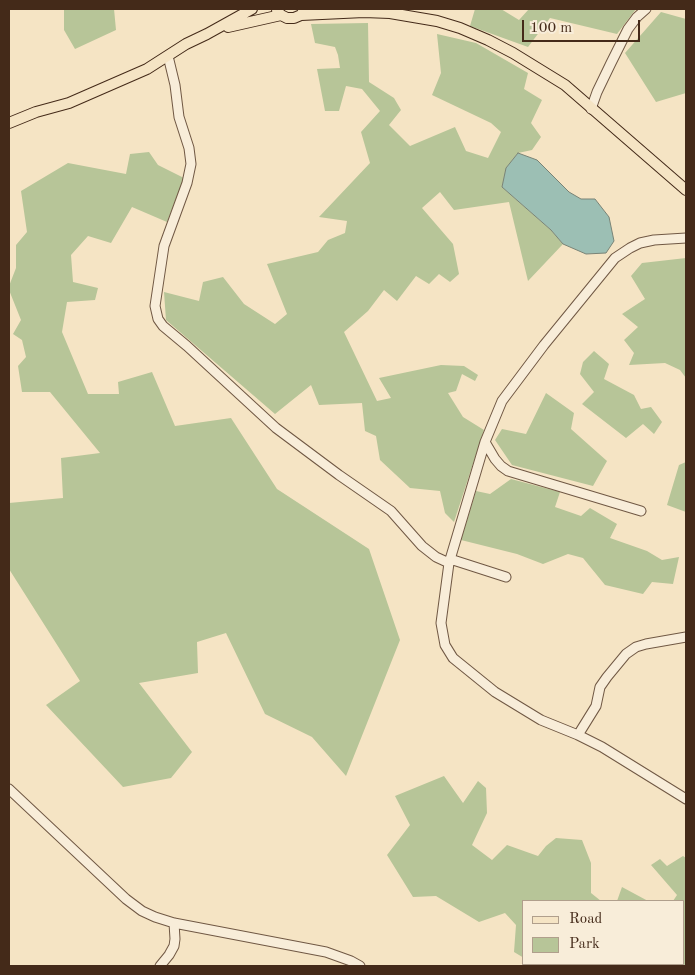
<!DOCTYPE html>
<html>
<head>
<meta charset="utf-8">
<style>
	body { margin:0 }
	#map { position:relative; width:695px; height:975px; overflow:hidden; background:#f5e4c4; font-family:"Old Standard TT",serif }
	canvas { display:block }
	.frame { position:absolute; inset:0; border:10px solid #442a19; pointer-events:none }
	.legend { position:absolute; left:522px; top:900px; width:162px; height:65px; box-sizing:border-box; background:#f8edd9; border:1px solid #b09f8c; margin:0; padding:6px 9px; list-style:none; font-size:15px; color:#442a19 }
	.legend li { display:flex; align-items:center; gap:10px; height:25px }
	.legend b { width:25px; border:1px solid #b09f8c }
	.scale { position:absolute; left:522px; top:20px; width:118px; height:22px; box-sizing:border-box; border:2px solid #442a19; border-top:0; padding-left:6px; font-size:15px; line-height:18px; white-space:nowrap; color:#442a19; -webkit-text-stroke:4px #f8edd9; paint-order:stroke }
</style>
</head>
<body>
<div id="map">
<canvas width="695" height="975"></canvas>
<div class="frame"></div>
<ul class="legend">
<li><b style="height:6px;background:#f5e4c4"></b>Road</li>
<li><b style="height:14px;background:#b7c598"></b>Park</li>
</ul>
<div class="scale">100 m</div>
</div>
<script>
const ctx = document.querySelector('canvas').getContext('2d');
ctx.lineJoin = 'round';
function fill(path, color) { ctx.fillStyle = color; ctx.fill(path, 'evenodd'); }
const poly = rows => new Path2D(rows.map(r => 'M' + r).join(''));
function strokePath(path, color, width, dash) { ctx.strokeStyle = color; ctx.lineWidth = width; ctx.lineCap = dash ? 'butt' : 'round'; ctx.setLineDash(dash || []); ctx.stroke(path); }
const green = poly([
	[64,9,114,9,116,30,75,49,64,30],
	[475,9,501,9,519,20,529,9,636,9,617,34,550,18,528,47,470,26],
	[661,12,686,19,686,93,656,102,625,53],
	[368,23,369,82,394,98,401,110,389,125,410,146,455,127,466,151,488,158,501,132,491,123,432,95,441,73,437,34,476,43,528,73,524,89,542,100,531,123,541,137,532,150,518,153,507,167,502,187,551,230,563,244,528,281,509,202,454,210,440,192,422,208,453,244,459,274,450,282,439,274,429,284,416,276,397,301,384,290,368,311,344,332,377,401,391,398,379,378,441,365,464,366,478,375,475,381,462,374,456,391,448,393,463,417,484,430,454,522,445,513,440,491,410,488,380,460,376,436,365,431,362,403,319,405,311,385,275,414,166,320,164,292,199,301,203,282,223,277,244,304,275,324,287,314,267,264,318,252,328,240,345,233,347,221,319,217,370,163,361,132,380,111,362,89,346,86,339,111,325,111,317,69,340,68,338,55,335,47,315,43,311,24],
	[149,152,158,165,184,178,167,222,132,207,111,243,88,236,71,255,73,282,98,288,95,300,67,302,62,332,88,394,119,394,118,382,152,372,175,426,231,418,277,489,369,549,400,640,346,776,312,737,265,714,226,633,197,642,198,673,139,683,192,752,171,778,123,787,46,705,80,681,9,569,9,503,63,498,61,458,100,453,50,392,22,392,18,366,26,357,22,340,13,334,21,320,9,290,9,286,16,268,16,245,27,232,21,191,68,163,126,174,130,154],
	[686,258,686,378,680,370,665,363,629,365,634,353,624,340,638,327,622,314,645,299,631,276,642,263],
	[594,351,609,364,604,379,634,395,641,409,651,407,662,422,654,434,643,424,626,438,582,404,594,392,580,374,583,362],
	[546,393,574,413,571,429,607,461,593,486,512,465,495,440,502,429,526,434],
	[686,462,686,512,667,505,679,465],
	[511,479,560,492,555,507,581,516,590,508,617,524,610,538,647,551,662,560,679,557,673,584,652,582,643,594,605,585,583,558,568,554,543,564,517,554,461,540,476,491,490,494],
	[444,776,463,803,478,781,486,788,487,813,472,845,492,860,507,845,538,856,546,846,556,838,582,840,591,863,591,893,601,901,524,901,524,958,514,952,516,925,505,913,479,922,436,896,413,897,387,855,410,825,395,796],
	[683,856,686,858,686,966,564,966,565,964,684,964,684,901,673,901,677,895,651,865,660,859,667,866],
	[622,887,648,901,617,901]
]);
const water = poly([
	[518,153,537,160,569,192,581,199,595,199,609,217,614,241,606,253,586,254,563,244,551,230,502,187,506,168,518,153]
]);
const minor = poly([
	[168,56,175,85,179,117,189,148,191,164,187,183,164,246,155,306,158,319,163,326,187,346,276,428,339,475,391,511,422,546,436,557,449,563],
	[591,109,597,92,611,63,628,29,637,17,646,9],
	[686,238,654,240,640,243,630,248,615,258,544,345,502,401,485,442,449,563,441,623,445,645,453,658,495,692,541,720,578,735,602,747,686,799],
	[485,442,495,459,501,466,508,471,641,511],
	[450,559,506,577],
	[578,735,596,706,600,687,607,677,626,654,636,647,646,644,686,637],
	[9,789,126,899,142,911,155,917,174,923,326,952,351,961,360,966],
	[160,966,169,955,174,946,175,939,174,923]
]);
const major = poly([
	[277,10,281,15,287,18,294,18,301,15,304,10],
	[301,15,364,12,390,13,437,21,460,28,488,40,513,53,565,85,686,190],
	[228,27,281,15],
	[9,123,36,112,69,103,147,69,186,44,207,34,252,9]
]);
fill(green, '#b7c598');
fill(water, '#9cbfb4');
strokePath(water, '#798376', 1);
strokePath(minor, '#705844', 11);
strokePath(major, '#442a19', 12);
strokePath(minor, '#f8edd9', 9);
strokePath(major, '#f5e4c4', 10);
</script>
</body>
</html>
